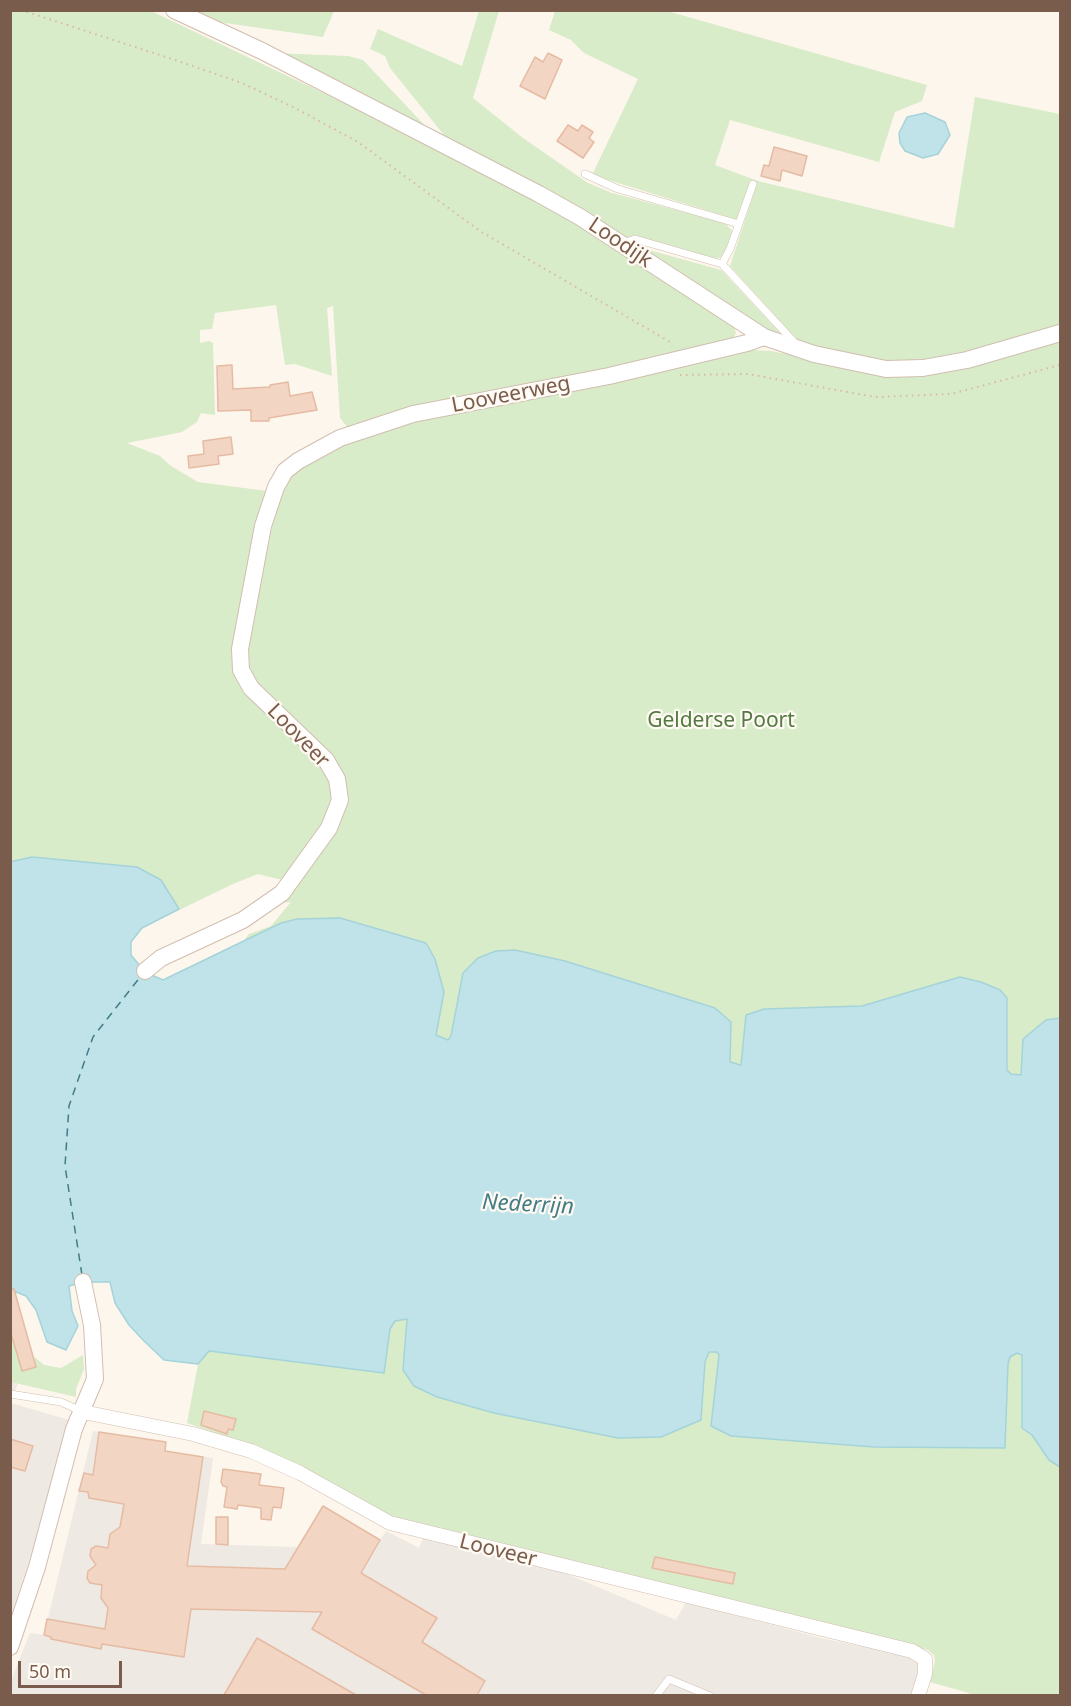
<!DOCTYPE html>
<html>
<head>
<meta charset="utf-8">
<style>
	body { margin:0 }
	#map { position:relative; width:1071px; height:1706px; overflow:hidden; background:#fdf6ec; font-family:"Noto Sans",sans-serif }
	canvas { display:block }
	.frame { position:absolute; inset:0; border:12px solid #7a5c4d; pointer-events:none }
	.scale { position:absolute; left:18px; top:1661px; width:104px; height:27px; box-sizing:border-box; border:3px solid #7a5c4d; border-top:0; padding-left:8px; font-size:18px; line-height:21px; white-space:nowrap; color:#7a5c4d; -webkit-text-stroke:4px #fffaf3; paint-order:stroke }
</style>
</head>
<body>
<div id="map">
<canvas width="1071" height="1706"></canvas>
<div class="frame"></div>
<div class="scale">50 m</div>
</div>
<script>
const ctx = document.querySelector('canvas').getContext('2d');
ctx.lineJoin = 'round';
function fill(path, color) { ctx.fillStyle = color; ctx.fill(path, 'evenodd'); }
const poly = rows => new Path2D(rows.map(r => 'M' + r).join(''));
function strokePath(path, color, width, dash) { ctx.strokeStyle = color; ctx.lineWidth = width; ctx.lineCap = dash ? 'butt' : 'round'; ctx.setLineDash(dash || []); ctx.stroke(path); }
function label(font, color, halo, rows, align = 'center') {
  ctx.font = font + ' "Noto Sans",sans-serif'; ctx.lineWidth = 4.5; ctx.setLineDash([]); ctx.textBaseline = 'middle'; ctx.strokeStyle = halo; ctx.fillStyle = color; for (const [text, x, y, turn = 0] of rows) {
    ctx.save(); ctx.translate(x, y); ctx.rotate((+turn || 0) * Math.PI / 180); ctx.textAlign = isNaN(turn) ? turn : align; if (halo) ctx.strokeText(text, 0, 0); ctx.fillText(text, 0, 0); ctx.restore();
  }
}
const industrial = poly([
	[10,1331,22,1371,11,1403,69,1420,39,1531,11,1615],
	[93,1431,166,1442,165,1451,213,1458,201,1544,298,1547,323,1506,380,1540,386,1531,419,1548,424,1536,548,1566,676,1620,686,1602,825,1639,909,1656,920,1662,922,1671,913,1696,11,1696,10,1683,30,1633,44,1635]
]);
const green = poly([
	[149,10,443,150,555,210,734,326,736,333,732,341,349,429,340,418,333,306,327,308,332,376,295,364,285,365,276,305,215,313,212,329,200,330,200,343,209,341,213,343,215,415,201,413,197,422,182,432,127,443,160,456,171,466,198,482,267,491,234,642,233,671,251,698,312,756,328,778,332,803,322,823,283,880,258,874,233,884,142,928,131,942,11,949,11,11],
	[182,11,334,11,323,37,211,21],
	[479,11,499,11,473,98,523,138,588,183,612,193,725,223,733,232,728,254,716,259,617,235,448,140,390,68,385,56,370,49,378,29,462,66],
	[555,11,667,11,927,85,922,101,895,112,879,162,730,120,715,165,758,181,954,228,975,97,1060,114,1060,328,935,361,886,362,799,342,730,266,757,183,752,182,738,220,592,175,638,79,584,53,571,40,549,30],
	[275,53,348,56,363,60,431,132],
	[631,245,721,270,785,338,781,340],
	[1060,340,1060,1073,1017,1076,743,1064,447,1039,162,981,241,944,249,934,271,926,291,902,280,903,344,792,260,690,244,659,275,514,285,482,298,469,329,450,409,420,752,350,771,351,887,372],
	[10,1303,33,1356,44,1365,61,1368,83,1355,84,1369,76,1389,76,1397,11,1382],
	[304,1306,1060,1351,1060,1695,969,1695,969,1693,930,1682,935,1661,934,1655,928,1650,413,1524,373,1509,224,1436,187,1423,198,1364,209,1351,294,1361]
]);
const water = poly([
	[925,113,945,122,950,135,938,154,923,158,905,151,900,143,899,133,907,117,925,113],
	[32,857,137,867,161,880,179,909,142,928,131,942,131,955,145,972,163,980,281,923,297,919,340,918,426,943,435,959,444,992,436,1035,448,1040,451,1036,463,973,478,958,496,951,515,950,565,961,715,1008,731,1022,730,1062,741,1065,746,1015,764,1009,862,1006,960,977,981,982,1000,990,1007,998,1007,1070,1011,1074,1021,1075,1023,1039,1046,1020,1060,1018,1060,1467,1049,1460,1032,1435,1022,1428,1022,1355,1017,1353,1010,1357,1008,1364,1005,1448,874,1447,731,1436,711,1426,719,1355,717,1352,709,1352,705,1362,701,1420,661,1437,618,1438,494,1413,437,1397,414,1386,403,1370,407,1319,395,1321,390,1329,384,1373,209,1351,198,1364,164,1360,144,1341,129,1325,115,1303,110,1282,84,1282,69,1286,72,1311,78,1326,66,1350,47,1342,36,1310,26,1296,11,1290,10,862,32,857]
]);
const ferry = poly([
	[82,1275,65,1166,69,1106,93,1037,141,976]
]);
const building = poly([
	[548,53,562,60,545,99,520,86,535,57,543,62,548,53],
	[568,125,578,131,582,125,593,132,589,138,594,142,583,158,557,141,568,125],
	[774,147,807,156,802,176,782,170,780,181,761,176,764,165,769,166,774,147],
	[232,365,233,389,270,387,270,385,288,382,290,396,312,392,317,410,269,418,269,421,251,421,251,410,218,411,217,366,232,365],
	[231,437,233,454,218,456,219,464,189,468,188,456,204,454,203,441,231,437],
	[14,1289,36,1367,22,1371,10,1330,10,1290,14,1289],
	[204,1411,236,1419,233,1430,228,1429,227,1434,201,1425,204,1411],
	[99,1432,166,1442,165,1451,203,1457,187,1566,285,1569,323,1506,380,1540,361,1573,437,1618,422,1642,485,1681,477,1695,426,1695,312,1629,322,1612,191,1609,184,1657,102,1644,101,1649,51,1639,51,1637,44,1635,47,1619,105,1629,108,1608,101,1598,102,1585,90,1583,87,1578,88,1571,96,1565,90,1556,91,1549,96,1546,108,1548,110,1534,120,1527,124,1504,89,1498,88,1492,79,1491,84,1473,93,1475,99,1432],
	[10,1439,33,1446,25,1471,10,1467,10,1439],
	[223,1469,261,1474,259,1485,284,1488,281,1508,273,1507,271,1520,261,1519,261,1508,238,1505,237,1509,224,1507,227,1487,223,1486,221,1482,223,1469],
	[216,1517,228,1517,228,1545,216,1544,216,1517],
	[655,1557,735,1573,733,1584,652,1568,655,1557],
	[257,1638,356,1695,224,1695,257,1638]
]);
const path = poly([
	[21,10,172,59,242,83,295,108,358,142,480,231,670,342,672,346],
	[680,375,748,374,875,397,951,394,1060,365]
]);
const service = poly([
	[585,174,618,189,739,224],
	[623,243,635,239,722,264,795,343],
	[722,264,730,249,753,184],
	[10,1394,61,1402,81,1411],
	[656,1696,669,1679,710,1696]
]);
const minor = poly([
	[83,1412,193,1434,251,1451,300,1473,390,1523,912,1651,925,1659,925,1674,918,1696]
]);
const tertiary = poly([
	[174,10,262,51,539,194,580,217,764,337,814,354,886,369,923,368,967,360,1060,333],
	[145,971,161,958,243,920,282,893,329,828,340,800,337,779,326,760,251,688,241,670,240,649,263,526,276,487,285,471,298,461,340,438,413,414,609,376,747,343,764,337],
	[10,1647,37,1567,74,1429,95,1379,92,1325,83,1282]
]);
const streetNames = [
	["Loodijk",620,243,34],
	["Looveerweg",511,395,-11],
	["Looveer",298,736,46],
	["Looveer",498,1551,14]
];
const parkNames = [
	["Gelderse Poort",721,721]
];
const waterNames = [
	["Nederrijn",528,1205,3]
];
fill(industrial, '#efe9e4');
fill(green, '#d8ecc9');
fill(water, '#bfe3e8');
strokePath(water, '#a5d3da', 1.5);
strokePath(ferry, '#437c86', 1.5, [8, 6]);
fill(building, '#f3d5c3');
strokePath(building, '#e6bba3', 1.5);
strokePath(service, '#d1beb0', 8);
strokePath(minor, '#d1beb0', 15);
strokePath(tertiary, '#d1beb0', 18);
strokePath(path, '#d9b8a5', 2, [1.5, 4.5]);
strokePath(service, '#fff', 7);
strokePath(minor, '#fff', 14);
strokePath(tertiary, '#fff', 16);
label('21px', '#7a5c4d', '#fffaf3', streetNames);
label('21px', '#537a41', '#fffaf3', parkNames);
label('italic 22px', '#437c86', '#fffaf3', waterNames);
</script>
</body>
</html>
